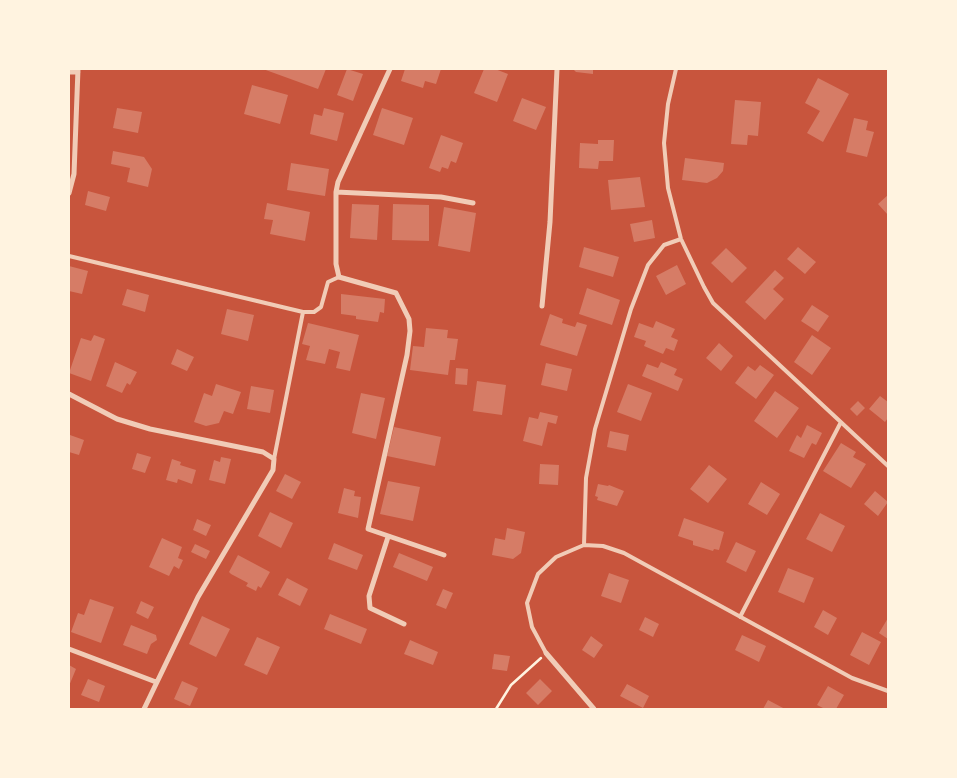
<!DOCTYPE html>
<html>
<head>
<meta charset="utf-8">
<style>
	body { margin:0 }
	#map { position:relative; width:957px; height:778px; overflow:hidden; background:#c8553d; font-family:"Roboto Condensed",sans-serif }
	canvas { display:block }
	.frame { position:absolute; inset:0; border:70px solid #fff3e0; pointer-events:none }
</style>
</head>
<body>
<div id="map">
<canvas width="957" height="778"></canvas>
<div class="frame"></div>
</div>
<script>
const ctx = document.querySelector('canvas').getContext('2d');
ctx.lineJoin = 'round';
function fill(path, color) { ctx.fillStyle = color; ctx.fill(path, 'evenodd'); }
const poly = rows => new Path2D(rows.map(r => 'M' + r).join(''));
function strokePath(path, color, width, dash) { ctx.strokeStyle = color; ctx.lineWidth = width; ctx.lineCap = dash ? 'butt' : 'round'; ctx.setLineDash(dash || []); ctx.stroke(path); }
const building = poly([
	[263,69,326,69,318,89],
	[347,69,363,74,353,101,337,95],
	[405,69,441,69,436,84,425,81,423,88,401,81],
	[484,69,495,69,508,74,497,102,474,93],
	[573,69,593,69,593,74,576,72],
	[818,78,849,94,823,142,807,133,820,111,805,103],
	[252,85,288,95,280,124,244,114],
	[522,98,546,107,536,130,513,121],
	[735,100,761,102,758,136,748,135,747,145,731,144],
	[117,108,142,112,138,133,113,128],
	[324,108,344,113,337,141,310,134,314,114,322,116],
	[382,108,413,118,404,145,373,135],
	[854,118,868,121,866,130,874,132,867,157,846,152],
	[441,135,463,143,456,163,451,161,448,169,442,167,440,172,429,168],
	[598,140,614,140,613,161,599,161,598,169,579,168,580,143,598,144],
	[113,151,144,157,152,169,148,187,127,182,130,168,111,164],
	[685,158,724,163,723,171,717,178,707,183,682,180],
	[291,163,329,169,325,196,287,190],
	[640,177,645,207,611,210,608,180],
	[88,191,110,197,106,211,85,205],
	[888,195,888,215,878,204],
	[267,203,310,212,305,241,270,234,273,220,264,219],
	[352,204,379,205,377,240,350,238],
	[393,204,429,205,429,241,392,240],
	[444,207,476,213,470,252,438,246],
	[652,220,655,238,634,242,630,224],
	[584,247,619,257,613,277,579,267],
	[798,247,816,262,805,274,787,259],
	[726,248,747,268,732,283,711,263],
	[677,265,686,284,666,295,656,276],
	[69,266,88,271,82,294,69,291],
	[775,270,784,278,773,289,784,299,765,320,745,302],
	[587,288,620,300,612,325,579,314],
	[127,289,149,295,145,312,122,305],
	[341,294,385,299,384,313,380,312,378,322,356,319,356,316,341,314],
	[812,305,829,316,818,332,801,321],
	[227,309,254,315,248,341,221,334],
	[550,314,563,319,562,323,575,327,577,322,587,325,577,356,540,345],
	[656,321,675,329,671,337,678,340,674,351,666,348,663,354,644,346,646,341,634,337,639,323,653,328],
	[308,323,359,335,350,371,336,368,340,352,329,349,325,364,306,360,310,346,302,344],
	[426,328,448,330,447,338,458,339,455,360,450,360,448,375,410,370,413,346,424,347],
	[94,335,105,339,91,381,69,373,81,338,91,341],
	[812,335,831,348,812,375,794,362],
	[719,343,733,356,721,371,706,358],
	[177,349,194,357,187,371,171,364],
	[115,362,137,372,130,385,127,383,122,393,106,386],
	[661,362,677,369,674,375,683,379,678,391,642,376,647,364,658,368],
	[546,363,572,369,567,391,541,385],
	[760,365,774,375,756,399,735,383,748,366,755,371],
	[456,368,468,369,467,385,455,384],
	[477,381,506,385,502,415,473,411],
	[216,384,241,392,233,414,224,411,219,423,206,426,194,422,204,393,212,396],
	[628,384,652,393,641,421,617,412],
	[251,386,274,390,270,413,247,409],
	[775,391,799,408,777,438,754,421],
	[361,393,385,398,376,439,352,433],
	[880,396,888,402,888,418,885,422,869,409],
	[858,401,865,408,857,416,850,409],
	[540,412,558,416,556,424,548,422,542,446,523,441,529,417,538,419],
	[807,425,822,433,816,445,812,443,804,458,789,451,797,435,801,438],
	[394,427,441,437,435,466,387,456],
	[610,431,629,435,626,451,607,447],
	[70,435,84,440,79,455,69,452],
	[841,443,856,452,853,457,866,464,851,488,823,471],
	[137,453,151,457,145,473,132,469],
	[221,457,231,459,225,484,209,480,214,460,220,462],
	[172,459,181,462,180,465,196,470,192,484,178,479,177,483,166,480],
	[540,464,559,465,558,485,539,484],
	[709,465,727,479,708,503,690,489],
	[285,474,301,482,292,499,276,491],
	[388,481,420,487,413,521,380,514],
	[761,482,780,494,767,515,748,504],
	[598,484,608,486,609,485,624,491,617,506,597,500,598,497,595,496],
	[344,488,355,491,354,496,361,497,358,518,338,513],
	[875,491,888,502,878,516,864,504],
	[270,512,293,523,281,548,258,536],
	[820,513,845,526,832,552,806,539],
	[684,518,724,532,719,550,714,549,713,551,693,545,693,541,678,536],
	[197,519,211,525,206,536,193,530],
	[507,528,525,532,521,553,513,559,492,555,495,538,505,540],
	[162,538,182,547,178,558,183,560,179,569,174,566,169,576,149,567],
	[736,542,756,551,746,572,726,562],
	[334,543,363,555,357,570,328,559],
	[195,544,210,551,206,559,191,552],
	[399,553,433,567,427,581,393,567],
	[238,555,270,572,261,588,258,586,256,591,246,586,248,583,231,574,229,572],
	[788,568,814,578,804,603,778,592],
	[609,573,629,580,621,603,601,596],
	[287,578,308,589,300,606,278,595],
	[443,589,453,593,446,609,436,605],
	[90,599,114,607,101,643,71,632,78,613,84,615],
	[141,601,154,607,148,619,136,613],
	[823,610,837,618,828,635,814,627],
	[330,614,367,629,361,644,324,629],
	[202,616,230,629,216,657,189,644],
	[645,617,659,624,653,637,639,630],
	[888,618,888,639,879,633],
	[131,625,156,635,157,640,151,644,147,654,123,645],
	[862,632,881,642,869,665,850,655],
	[742,635,766,646,759,662,735,650],
	[591,636,603,645,594,658,582,650],
	[257,637,280,647,267,675,244,665],
	[410,640,438,652,433,665,404,654],
	[494,654,510,656,507,671,492,669],
	[69,665,76,669,69,686],
	[88,679,105,686,99,702,81,695],
	[540,679,552,691,538,705,526,693],
	[182,681,198,688,190,706,174,699],
	[627,684,649,696,643,708,620,696],
	[828,686,844,695,836,709,825,709,817,705],
	[768,700,785,709,763,709]
]);
const path = poly([
	[496,709,511,685,541,658]
]);
const service = poly([
	[676,69,668,104,664,143,668,188,681,239,704,287,713,303,888,466],
	[69,256,303,312,314,312,321,307,328,282,339,277],
	[274,459,303,312],
	[584,545,586,478,595,429,631,309,648,265,664,245,681,239],
	[740,617,841,422],
	[546,653,532,627,527,603,538,574,556,557,584,545,603,546,624,553,852,678,888,691]
]);
const minor = poly([
	[390,69,338,182,336,192,336,264,339,277,396,293,409,319,410,331,407,355,368,529,444,555],
	[69,72,78,72],
	[336,192,441,197,473,203],
	[69,193,74,174,78,69],
	[542,306,550,222,557,69],
	[69,394,117,419,150,429,263,452,274,459,273,470,198,597,144,709],
	[388,537,369,596,370,608,404,624],
	[69,649,156,682],
	[546,653,594,709]
]);
fill(building, '#d67c66');
strokePath(path, '#fff3e0', 2.5);
strokePath(service, '#f1ccb7', 4);
strokePath(minor, '#f1ccb7', 5);
</script>
</body>
</html>
